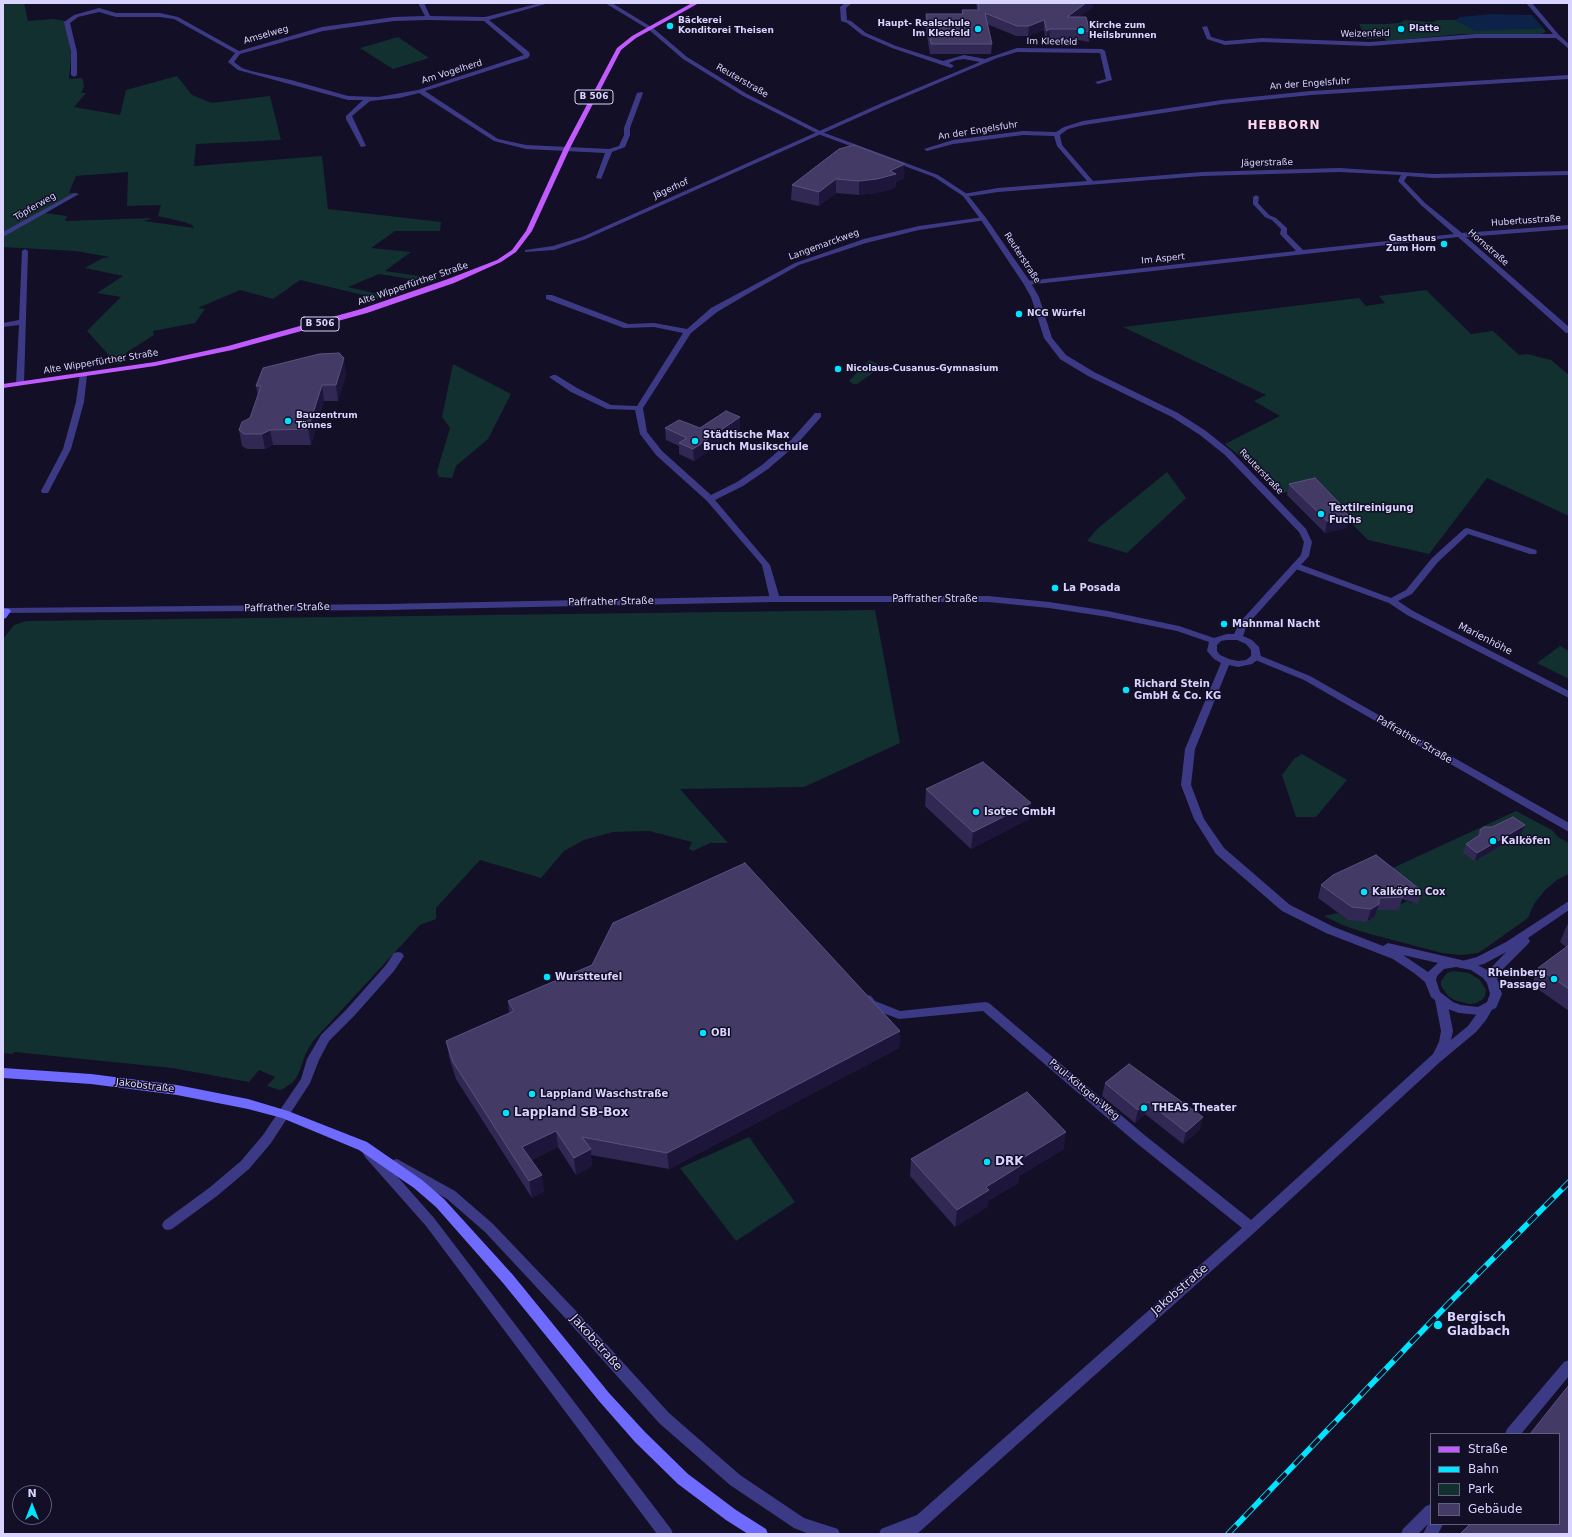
<!DOCTYPE html>
<html>
<head>
<meta charset="utf-8">
<style>
	body { margin:0 }
	#map { position:relative; width:1572px; height:1537px; overflow:hidden; background:#130f26; font-family:"DejaVu Sans",sans-serif }
	canvas { display:block }
	.frame { position:absolute; inset:0; border:4px solid #d9d4ff; pointer-events:none }
	.legend { position:absolute; left:1430px; top:1433px; width:130px; height:92px; box-sizing:border-box; background:#130f26; border:1px solid #625e7d; margin:0; padding:5px 7px; list-style:none; font-size:12px; color:#d9d4ff }
	.legend li { display:flex; align-items:center; gap:8px; height:20px }
	.legend b { width:20px; border:1px solid #625e7d }
	.north { position:absolute; left:12px; top:1485px; width:40px; height:40px; box-sizing:border-box; background:#130f26; border:1px solid #625e7d; border-radius:50%; rotate:0deg; font-size:11px; font-weight:700; line-height:16px; text-align:center; color:#d9d4ff }
	.north::after { content:''; display:block; margin:auto; width:14px; height:18px; background:#00e5ff; clip-path:polygon(50% 0,100% 100%,50% 72%,0 100%) }
</style>
</head>
<body>
<div id="map">
<canvas width="1572" height="1537"></canvas>
<div class="frame"></div>
<ul class="legend">
<li><b style="height:5px;background:#c25bff"></b>Straße</li>
<li><b style="height:5px;background:#00e5ff"></b>Bahn</li>
<li><b style="height:11px;background:#12302f"></b>Park</li>
<li><b style="height:11px;background:#433a66"></b>Gebäude</li>
</ul>
<div class="north">N</div>
</div>
<script>
const ctx = document.querySelector('canvas').getContext('2d');
ctx.lineJoin = 'round';
function fill(path, color) { ctx.fillStyle = color; ctx.fill(path, 'evenodd'); }
const poly = rows => new Path2D(rows.map(r => 'M' + r).join(''));
function strokePath(path, color, width, dash) { ctx.strokeStyle = color; ctx.lineWidth = width; ctx.lineCap = dash ? 'butt' : 'round'; ctx.setLineDash(dash || []); ctx.stroke(path); }
function label(font, color, halo, rows, align = 'center') {
  ctx.font = font + ' "DejaVu Sans",sans-serif'; ctx.lineWidth = 3; ctx.setLineDash([]); ctx.textBaseline = 'middle'; ctx.strokeStyle = halo; ctx.fillStyle = color; for (const [text, x, y, turn = 0] of rows) {
    ctx.save(); ctx.translate(x, y); ctx.rotate((+turn || 0) * Math.PI / 180); ctx.textAlign = isNaN(turn) ? turn : align; if (halo) ctx.strokeText(text, 0, 0); ctx.fillText(text, 0, 0); ctx.restore();
  }
}
const green = poly([
	[3,3,24,3,28,21,53,19,66,21,71,56,69,79,81,78,83,80,84,87,81,93,86,93,74,107,120,115,126,90,177,76,192,95,212,103,270,96,281,140,196,144,194,166,322,156,328,209,441,222,440,231,395,231,371,248,411,252,385,271,439,279,430,282,379,274,348,287,387,296,380,299,300,280,273,299,240,290,198,308,205,309,195,323,153,331,154,335,127,352,122,363,117,364,87,331,121,297,97,293,123,276,85,268,103,258,110,257,75,251,3,247],
	[128,172,127,206,161,205,158,216,184,222,192,225,194,228,144,221,152,218,65,221,67,216,46,213,79,193,69,193,76,176],
	[1405,20,1432,22,1438,20,1455,20,1475,30,1543,28,1546,32,1541,34,1461,34,1387,41,1384,38,1367,39,1359,24,1386,24,1400,23],
	[398,37,429,58,393,69,360,48],
	[1426,290,1471,334,1493,331,1519,355,1527,354,1551,360,1569,375,1569,516,1487,478,1429,554,1368,540,1314,486,1279,494,1258,471,1225,444,1280,416,1254,401,1266,395,1123,327,1359,298,1366,306,1385,303,1379,296],
	[869,360,878,364,880,368,857,384,853,384,849,381],
	[453,364,511,394,488,439,456,466,452,478,439,477,437,471,450,428,442,417],
	[1167,472,1186,498,1127,553,1087,541,1097,529],
	[875,610,900,743,804,787,680,789,728,843,710,843,693,851,689,849,692,842,649,831,613,832,584,840,564,851,541,878,480,860,436,908,436,919,420,925,313,1041,306,1053,298,1075,293,1082,283,1089,280,1090,267,1086,275,1077,259,1070,249,1082,172,1068,14,1052,13,1054,3,1053,3,639,14,625,26,621],
	[1560,646,1569,651,1569,679,1537,663],
	[1302,754,1347,780,1316,817,1296,817,1282,775,1294,759],
	[1516,811,1552,830,1558,837,1569,843,1569,874,1557,880,1545,890,1534,904,1528,918,1483,950,1478,953,1461,955,1442,953,1363,932,1345,926,1324,916,1338,913,1348,920,1374,905,1390,906,1392,910,1399,910,1398,906,1407,901,1412,903,1412,898,1380,874],
	[1453,971,1469,973,1480,980,1486,990,1485,996,1482,1000,1476,1003,1469,1004,1454,1000,1448,996,1441,986,1441,981,1447,973],
	[749,1137,795,1202,736,1241,680,1168]
]);
const water = poly([
	[1491,14,1532,15,1543,28,1475,31,1455,20,1460,17]
]);
const minor = poly([
	[418,3,424,3,430,16,485,17,540,3,549,3,489,20,529,52,530,55,528,58,425,91,498,139,526,145,609,149,619,146,624,135,624,128,637,93,642,92,643,93,630,128,630,135,625,147,612,152,601,179,596,178,605,153,526,149,494,141,419,93,399,98,370,101,352,116,366,146,361,147,346,119,346,116,363,100,348,100,238,70,228,62,235,53,174,19,160,17,116,17,99,12,78,17,70,23,77,52,77,75,74,77,71,75,71,52,64,22,74,15,99,8,116,13,160,13,178,17,239,51,322,27,394,17,425,16,418,3],
	[428,20,484,21,524,55,418,90,378,97,348,96,291,80,251,71,242,68,234,62,240,54,323,31,394,21,428,20],
	[605,3,612,3,653,28,648,29,605,3],
	[845,3,852,3,846,8,847,20,851,21,866,33,896,46,943,61,964,55,985,59,1017,48,1102,49,1105,51,1112,80,1098,84,1095,82,1106,79,1100,53,1017,52,997,58,886,105,586,239,554,250,525,252,525,250,553,246,582,237,882,103,980,62,964,59,956,60,949,63,954,66,951,68,892,48,862,35,847,23,841,21,840,7,845,3],
	[1526,3,1532,3,1559,35,1569,44,1569,49,1556,38,1476,38,1370,46,1262,42,1225,45,1207,39,1202,27,1207,26,1211,37,1225,41,1262,38,1370,42,1476,34,1553,34,1526,3],
	[1569,75,1569,79,1311,95,1222,104,1084,125,1068,129,1060,135,1062,145,1093,181,1202,172,1339,168,1433,174,1569,171,1569,175,1433,178,1407,176,1404,181,1425,203,1462,233,1569,225,1569,229,1466,237,1569,327,1569,333,1566,333,1458,237,1027,285,1023,283,1027,281,1296,251,1280,234,1281,229,1272,220,1265,217,1253,204,1253,197,1256,195,1259,197,1258,203,1269,215,1276,218,1287,228,1287,234,1303,250,1454,234,1421,205,1399,182,1398,181,1401,175,1339,172,1202,176,998,192,965,197,963,196,963,194,998,188,1087,181,1057,146,1054,136,1023,135,953,144,927,151,924,149,953,140,1023,131,1056,132,1064,127,1083,121,1222,100,1311,91,1569,75],
	[74,193,79,194,3,237,3,232,74,193],
	[984,217,986,218,986,220,919,230,866,243,799,265,751,292,717,312,691,333,643,408,647,432,662,451,711,495,737,482,762,465,791,440,815,413,821,413,821,417,797,444,768,469,743,486,715,500,770,565,780,599,778,601,775,602,770,599,762,565,707,501,656,455,640,434,635,410,607,409,571,392,549,377,553,375,556,375,577,388,611,405,637,406,683,333,654,327,624,328,546,299,546,295,552,295,628,324,654,323,687,329,711,308,795,263,864,239,919,226,984,217],
	[25,249,28,251,24,383,20,385,16,383,19,325,3,327,3,323,19,320,22,251,25,249],
	[80,373,83,373,87,375,84,402,71,449,49,491,48,493,42,493,41,491,63,449,76,402,80,373],
	[1467,528,1536,550,1537,552,1536,554,1530,554,1468,534,1438,562,1412,594,1398,601,1413,611,1569,691,1569,698,1407,615,1389,603,1293,568,1292,566,1293,564,1299,564,1391,598,1406,590,1432,558,1464,529,1467,528],
	[1256,654,1310,676,1569,823,1569,832,1304,680,1253,659,1251,657,1256,654],
	[1569,901,1569,910,1528,938,1530,941,1528,944,1499,973,1496,984,1492,985,1488,984,1486,981,1488,971,1506,952,1484,964,1466,968,1462,967,1460,964,1462,961,1477,957,1506,942,1569,901],
	[398,952,402,953,404,956,394,971,354,1016,329,1041,319,1060,310,1083,271,1143,249,1169,217,1196,172,1229,168,1230,164,1229,162,1225,164,1221,209,1188,241,1161,263,1135,301,1079,307,1059,321,1035,346,1010,386,965,394,953,398,952],
	[867,995,871,996,875,1001,900,1011,985,1002,989,1003,1142,1133,1251,1220,1433,1054,1439,1042,1441,1031,1435,1000,1437,997,1441,996,1445,997,1447,1000,1453,1031,1451,1040,1468,1026,1483,1005,1487,1004,1491,1005,1493,1008,1486,1020,1476,1032,1440,1062,1255,1232,917,1534,879,1534,881,1529,917,1515,1242,1228,1134,1141,983,1011,899,1019,867,1007,861,999,863,996,867,995],
	[369,1148,373,1149,434,1218,671,1529,673,1534,657,1534,426,1226,365,1157,363,1153,365,1149,369,1148],
	[397,1159,455,1191,493,1224,577,1312,669,1413,740,1475,804,1518,838,1529,840,1534,809,1534,794,1528,730,1485,659,1423,567,1320,485,1232,447,1199,393,1168,391,1164,393,1160,397,1159],
	[1569,1360,1569,1376,1521,1434,1505,1434,1507,1429,1564,1362,1569,1360],
	[1431,1504,1431,1524,1443,1524,1438,1534,1423,1534,1428,1524,1418,1534,1401,1534,1403,1529,1426,1506,1431,1504]
]);
const tertiary = poly([
	[648,27,652,27,687,57,747,94,822,132,938,175,967,194,986,218,1031,283,1039,297,1052,338,1066,355,1094,372,1178,413,1206,431,1231,451,1306,529,1312,542,1309,556,1247,625,1243,636,1252,640,1259,647,1261,657,1252,664,1238,667,1229,665,1195,749,1191,785,1204,819,1224,848,1290,905,1334,927,1383,946,1388,943,1474,963,1491,972,1498,981,1502,994,1496,1008,1479,1015,1459,1013,1445,1008,1431,997,1425,982,1414,973,1393,959,1326,933,1282,911,1216,854,1194,819,1181,785,1185,749,1221,663,1214,659,1207,651,1209,642,1177,631,1108,617,1049,608,988,602,775,602,385,610,3,613,3,609,6,608,385,604,775,596,988,596,1049,602,1108,611,1179,626,1214,638,1227,634,1234,634,1240,622,1301,555,1304,542,1299,532,1225,455,1200,435,1172,417,1088,376,1060,359,1044,338,1031,297,1023,283,981,220,963,196,934,177,818,134,743,96,683,59,648,29,648,27],
	[1227,640,1237,640,1246,644,1251,650,1251,656,1246,660,1238,661,1229,659,1220,655,1217,651,1217,645,1221,641,1227,640],
	[1403,955,1438,963,1428,972,1403,955],
	[1456,967,1471,970,1483,978,1487,983,1490,994,1487,1002,1478,1007,1461,1005,1453,1002,1440,992,1436,980,1437,976,1444,969,1456,967]
]);
const secondary = poly([
	[3,608,9,609,11,611,6,618,3,619,3,608],
	[3,1068,91,1074,177,1085,248,1099,288,1111,367,1142,422,1180,444,1199,513,1275,609,1393,645,1432,688,1474,736,1510,766,1529,768,1534,748,1534,726,1520,678,1484,635,1442,599,1401,503,1283,436,1207,414,1188,359,1150,282,1118,248,1109,177,1095,91,1084,3,1078,3,1068]
]);
const primary = poly([
	[692,3,699,3,636,38,621,50,570,148,532,231,516,252,501,262,454,283,367,313,232,350,155,366,3,388,3,384,155,362,228,346,361,309,448,279,497,260,512,250,526,231,564,148,617,48,632,36,692,3]
]);
const rail = poly([
	[1228,1534,1449,1303,1569,1182]
]);
const wall = poly([
	[976,3,1093,3,1093,7,1079,17,1090,32,1089,42,1073,39,1049,39,1046,41,1044,30,1028,36,1016,36,987,24,992,44,991,54,930,54,925,24,926,14,962,14,962,10,977,10],
	[839,149,904,178,896,182,895,188,876,193,859,195,836,193,819,206,791,200,792,185],
	[346,374,338,401,324,401,311,445,273,445,265,449,247,449,242,446,239,430,250,418,258,396,256,386],
	[740,417,740,429,694,461,679,454,679,446,666,440,665,428,700,428],
	[1289,484,1344,511,1349,516,1346,528,1325,533,1287,495],
	[926,789,1029,819,971,849,925,806],
	[1480,830,1522,833,1475,861,1463,853,1466,844,1477,837],
	[1376,855,1422,891,1418,904,1402,899,1399,910,1377,910,1375,916,1367,922,1348,920,1318,898,1321,885],
	[1569,923,1569,1011,1532,985,1538,968,1566,947,1560,942,1567,925],
	[508,1001,900,1031,899,1048,669,1169,591,1155,592,1166,576,1175,558,1147,532,1160,544,1191,532,1198,456,1079,449,1057,446,1041,509,1013],
	[1129,1064,1200,1129,1183,1144,1145,1114,1135,1123,1102,1096,1105,1083],
	[1064,1149,1019,1176,1018,1183,988,1201,987,1207,955,1227,910,1176,911,1159]
]);
const shadedWall = poly([
	[1086,3,1093,3,1093,7,1066,26,1067,17],
	[1044,20,1044,30,1028,36,1029,26],
	[1050,29,1049,39,1046,41,1047,31],
	[905,164,904,178,896,182,895,188,876,193,859,195,859,181,890,171],
	[836,179,836,193,819,206,819,192],
	[344,358,346,374,338,401,336,385],
	[322,385,324,401,311,445,308,429],
	[740,417,740,429,694,461,693,449],
	[270,430,273,445,265,449,262,434],
	[1341,508,1344,508,1342,518,1349,516,1346,528,1325,533,1327,521],
	[1031,803,1029,819,971,849,973,832],
	[1525,825,1522,833,1475,861,1477,853],
	[1379,904,1375,916,1367,922,1371,909],
	[900,1031,899,1048,669,1169,667,1153],
	[1148,1102,1145,1114,1135,1123,1138,1110],
	[1203,1117,1200,1129,1183,1144,1186,1132],
	[556,1131,558,1147,525,1164,522,1147],
	[1066,1132,1064,1149,1019,1176,1018,1183,988,1201,987,1207,955,1227,957,1210,1016,1162],
	[591,1149,592,1166,576,1175,574,1158],
	[542,1175,544,1191,532,1198,529,1181]
]);
const building = poly([
	[978,3,1086,3,1067,17,1086,17,1090,32,1074,29,1050,29,1047,31,1044,20,1029,26,1017,26,985,13,992,44,931,44,926,14,963,14,962,10,979,10,978,3],
	[854,145,905,164,890,171,896,174,877,179,859,181,836,179,819,192,792,185,839,149,854,145],
	[339,353,344,358,336,385,322,385,308,429,270,430,262,434,244,434,239,430,242,422,250,418,261,386,256,386,263,368,319,354,339,353],
	[726,411,740,417,693,449,679,443,687,438,665,428,679,420,700,428,726,411],
	[1315,478,1344,508,1341,508,1349,516,1327,521,1289,484,1315,478],
	[983,762,1031,803,973,832,926,789,983,762],
	[1513,817,1525,825,1477,853,1466,844,1480,835,1480,830,1484,827,1492,827,1513,817],
	[1376,855,1422,891,1398,884,1403,897,1379,898,1379,904,1371,909,1352,907,1321,885,1333,875,1376,855],
	[745,863,900,1031,667,1153,582,1137,591,1149,574,1158,556,1131,522,1147,542,1175,529,1181,453,1062,446,1041,514,1011,508,1001,592,965,613,923,745,863],
	[1569,945,1569,989,1538,968,1569,945],
	[1129,1064,1203,1117,1186,1132,1148,1102,1138,1110,1105,1083,1129,1064],
	[1027,1092,1066,1132,1016,1162,1020,1166,986,1187,989,1190,957,1210,911,1159,1027,1092],
	[1569,1385,1569,1534,1460,1534,1470,1524,1559,1524,1559,1434,1530,1434,1569,1385]
]);
const markers = [
	[670,26,4,"#00e5ff"],
	[978,29,4,"#00e5ff"],
	[1401,29,4,"#00e5ff"],
	[1081,31,4,"#00e5ff"],
	[1444,244,4,"#00e5ff"],
	[1019,314,4,"#00e5ff"],
	[838,369,4,"#00e5ff"],
	[288,421,4,"#00e5ff"],
	[695,441,4,"#00e5ff"],
	[1321,514,4,"#00e5ff"],
	[1055,588,4,"#00e5ff"],
	[1224,624,4,"#00e5ff"],
	[1126,690,4,"#00e5ff"],
	[976,812,4,"#00e5ff"],
	[1493,841,4,"#00e5ff"],
	[1364,892,4,"#00e5ff"],
	[547,977,4,"#00e5ff"],
	[1554,979,4,"#00e5ff"],
	[703,1033,4,"#00e5ff"],
	[532,1094,4,"#00e5ff"],
	[1144,1108,4,"#00e5ff"],
	[506,1113,4,"#00e5ff"],
	[987,1162,4,"#00e5ff"],
	[1438,1325,5,"#00e5ff"]
];
const farPoinames = [
	["Bäckerei",678,21],
	["Konditorei Theisen",678,31],
	["Haupt- Realschule",970,24,"right"],
	["Im Kleefeld",970,34,"right"],
	["Kirche zum",1089,26],
	["Heilsbrunnen",1089,36],
	["Platte",1409,29],
	["Gasthaus",1436,239,"right"],
	["Zum Horn",1436,249,"right"],
	["NCG Würfel",1027,314],
	["Nicolaus-Cusanus-Gymnasium",846,369],
	["Bauzentrum",296,416],
	["Tönnes",296,426]
];
const farStreetnames = [
	["Weizenfeld",1365,34,-1],
	["Amselweg",266,35,-16],
	["Im Kleefeld",1052,42,1],
	["Am Vogelherd",452,72,-17],
	["Reuterstraße",742,81,30],
	["An der Engelsfuhr",1310,84,-4],
	["An der Engelsfuhr",978,131,-9],
	["Jägerstraße",1267,163,-1],
	["Jägerhof",671,189,-24],
	["Töpferweg",35,207,-30],
	["Hubertusstraße",1526,221,-4],
	["Langemarckweg",824,245,-20],
	["Hornstraße",1488,248,41],
	["Reuterstraße",1022,258,57],
	["Im Aspert",1163,259,-6],
	["Alte Wipperfürther Straße",413,284,-19],
	["Alte Wipperfürther Straße",101,362,-9],
	["Reuterstraße",1261,472,46]
];
const shields = [
	[594,97,38],
	[320,324,38]
];
const shieldNames = [
	["B 506",594,97],
	["B 506",320,324]
];
const poiNames = [
	["Städtische Max",703,435],
	["Bruch Musikschule",703,447],
	["Textilreinigung",1329,508],
	["Fuchs",1329,520],
	["La Posada",1063,588],
	["Mahnmal Nacht",1232,624],
	["Richard Stein",1134,684],
	["GmbH & Co. KG",1134,696],
	["Isotec GmbH",984,812],
	["Kalköfen",1501,841],
	["Kalköfen Cox",1372,892],
	["Rheinberg",1546,973,"right"],
	["Passage",1546,985,"right"],
	["Wurstteufel",555,977],
	["OBI",711,1033],
	["Lappland Waschstraße",540,1094],
	["THEAS Theater",1152,1108]
];
const streetNames = [
	["Paffrather Straße",935,599],
	["Paffrather Straße",611,602,-1],
	["Paffrather Straße",287,608,-1],
	["Marienhöhe",1485,639,27],
	["Paffrather Straße",1414,740,30],
	["Jakobstraße",145,1086,7],
	["Paul-Köttgen-Weg",1084,1090,40]
];
const farDistrictnames = [
	["HEBBORN",1284,126]
];
const nearPoinames = [
	["Lappland SB-Box",514,1113],
	["DRK",995,1162],
	["Bergisch",1447,1318],
	["Gladbach",1447,1332]
];
const nearStreetnames = [
	["Jakobstraße",1180,1290,-41],
	["Jakobstraße",596,1343,48]
];
fill(green, '#12302f');
fill(water, '#0c2248');
fill(minor, '#3d3a85');
fill(tertiary, '#3d3a85');
fill(secondary, '#6f6bff');
fill(primary, '#c25bff');
strokePath(rail, '#00e5ff', 5.5);
strokePath(rail, '#130f26', 4, [12]);
fill(wall, '#312854');
fill(shadedWall, '#1d163a');
fill(building, '#433a66');
strokePath(building, '#5a527e', 1);
for (const [x, y, r, color] of markers) { const dot = new Path2D(); dot.arc(x, y, r, 0, 2 * Math.PI); ctx.fillStyle = color; ctx.fill(dot); strokePath(dot, '#130f26', 1.5); }
label('bold 9px', '#d9d4ff', '#130f26', farPoinames, 'left');
label('9px', '#d9d4ff', '#130f26', farStreetnames);
for (const [x, y, w] of shields) { const box = new Path2D(); box.roundRect(x - w / 2, y - 7, w, 14, 3); ctx.fillStyle = '#130f26'; ctx.fill(box); strokePath(box, '#d9d4ff', 1); }
label('bold 9px', '#d9d4ff', null, shieldNames);
label('bold 10px', '#d9d4ff', '#130f26', poiNames, 'left');
label('10px', '#d9d4ff', '#130f26', streetNames);
ctx.letterSpacing = '1px';
label('bold 12px', '#ffd6f0', '#130f26', farDistrictnames);
ctx.letterSpacing = '0px';
label('bold 12px', '#d9d4ff', '#130f26', nearPoinames, 'left');
label('12px', '#d9d4ff', '#130f26', nearStreetnames);
</script>
</body>
</html>
